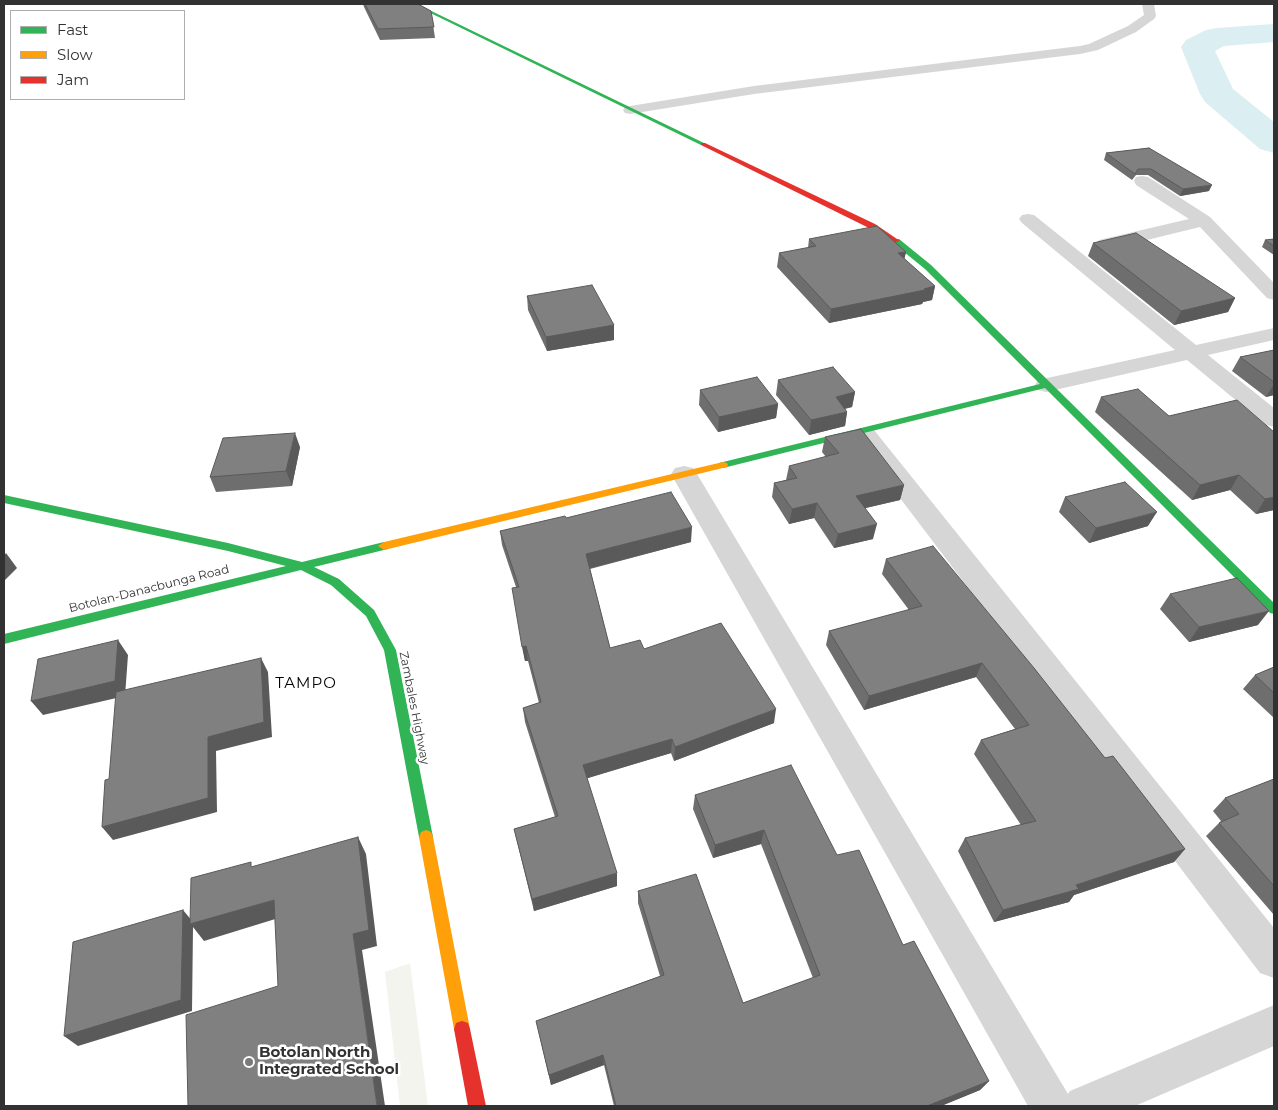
<!DOCTYPE html>
<html>
<head>
<meta charset="utf-8">
<style>
	body { margin:0 }
	#map { position:relative; width:1278px; height:1110px; overflow:hidden; background:#fff; font-family:Montserrat,sans-serif }
	canvas { display:block }
	.frame { position:absolute; inset:0; border:5px solid #323232; pointer-events:none }
	.legend { position:absolute; left:10px; top:10px; width:175px; height:90px; box-sizing:border-box; background:#fff; border:1px solid #adadad; margin:0; padding:6px 9px; list-style:none; font-size:15px; color:#323232 }
	.legend li { display:flex; align-items:center; gap:10px; height:25px }
	.legend b { width:25px; border:1px solid #adadad }
</style>
</head>
<body>
<div id="map">
<canvas width="1278" height="1110"></canvas>
<div class="frame"></div>
<ul class="legend">
<li><b style="height:6px;background:#30b455"></b>Fast</li>
<li><b style="height:6px;background:#ff9f0a"></b>Slow</li>
<li><b style="height:6px;background:#e5322d"></b>Jam</li>
</ul>
</div>
<script>
const ctx = document.querySelector('canvas').getContext('2d');
ctx.lineJoin = 'round';
function fill(path, color) { ctx.fillStyle = color; ctx.fill(path, 'evenodd'); }
const poly = rows => new Path2D(rows.map(r => 'M' + r).join(''));
function strokePath(path, color, width, dash) { ctx.strokeStyle = color; ctx.lineWidth = width; ctx.lineCap = dash ? 'butt' : 'round'; ctx.setLineDash(dash || []); ctx.stroke(path); }
function label(font, color, halo, rows, align = 'center') {
  ctx.font = font + ' Montserrat,sans-serif'; ctx.lineWidth = 5; ctx.setLineDash([]); ctx.textBaseline = 'middle'; ctx.strokeStyle = halo; ctx.fillStyle = color; for (const [text, x, y, turn = 0] of rows) {
    ctx.save(); ctx.translate(x, y); ctx.rotate((+turn || 0) * Math.PI / 180); ctx.textAlign = isNaN(turn) ? turn : align; if (halo) ctx.strokeText(text, 0, 0); ctx.fillText(text, 0, 0); ctx.restore();
  }
}
const green = poly([
	[410,963,428,1106,400,1106,385,972]
]);
const river = poly([
	[1274,24,1274,42,1224,46,1215,51,1233,89,1274,122,1274,153,1260,149,1205,102,1200,94,1181,47,1186,40,1206,30,1217,28,1274,24]
]);
const street = poly([
	[1142,4,1154,4,1156,16,1154,19,1136,32,1098,50,1080,54,754,94,630,114,625,113,623,110,625,107,630,106,754,86,1080,46,1089,44,1128,26,1144,15,1142,4],
	[1142,176,1148,177,1210,217,1274,283,1274,300,1267,298,1200,227,1106,250,1099,248,1097,244,1099,240,1189,219,1136,185,1134,181,1136,177,1142,176],
	[1028,214,1034,215,1196,345,1274,328,1274,340,1208,355,1274,408,1274,427,1266,425,1187,360,1046,392,1038,390,1035,385,1038,380,1175,350,1022,223,1019,219,1022,215,1028,214],
	[865,427,874,430,1274,928,1274,978,1260,973,856,440,853,435,856,430,865,427],
	[684,466,693,468,697,474,1068,1094,1070,1091,1274,1005,1274,1046,1135,1106,1028,1106,671,474,675,468,684,466]
]);
const fast = poly([
	[412,4,417,4,706,144,701,145,412,4],
	[893,239,899,239,931,265,1274,603,1274,614,1270,613,1045,388,723,468,719,467,718,465,719,463,723,462,1040,384,925,269,893,243,893,239],
	[4,495,228,543,302,562,384,542,388,543,390,546,388,549,314,567,339,579,374,610,396,650,433,837,431,842,426,844,421,842,419,837,384,650,366,616,331,585,301,570,4,644,4,634,286,566,228,551,4,503,4,495]
]);
const slow = poly([
	[723,462,727,463,728,465,727,467,384,550,378,546,384,542,723,462],
	[426,830,431,832,433,837,470,1029,468,1035,462,1037,456,1035,454,1029,419,837,421,832,426,830]
]);
const jam = poly([
	[701,143,705,143,875,224,900,241,893,243,869,228,701,145,701,143],
	[462,1021,468,1023,470,1029,486,1106,468,1106,454,1029,456,1023,462,1021]
]);
const wall = poly([
	[363,4,418,4,431,11,435,38,380,40,364,7],
	[1149,148,1209,191,1180,196,1148,175,1136,175,1132,180,1104,160,1106,153],
	[809,239,906,252,904,259,935,286,932,300,923,302,922,304,829,323,777,267,779,253,808,248],
	[1274,239,1274,255,1262,247,1265,240],
	[1093,243,1235,298,1228,312,1174,325,1088,256],
	[527,296,614,325,614,340,547,351,528,310],
	[1274,350,1274,395,1266,397,1232,371,1240,357],
	[778,380,855,392,852,407,845,409,847,412,845,426,809,435,776,395],
	[700,390,778,404,776,418,718,432,699,405],
	[1101,397,1169,416,1237,400,1274,510,1256,514,1230,490,1192,500,1095,412],
	[825,437,904,485,900,500,865,508,873,539,834,548,814,518,789,524,772,497,774,483,786,480,789,466,826,457,822,452],
	[300,447,292,486,216,492,210,477],
	[1065,497,1148,526,1089,543,1059,512],
	[566,518,691,542,590,569,610,648,644,649,774,723,674,761,671,753,587,778,617,886,534,911,514,829,555,817,525,722,523,708,539,703,528,661,525,661,515,603,516,587,502,545,500,531],
	[886,559,1105,758,1185,849,1174,862,1074,895,1069,902,994,922,958,851,965,838,1021,825,974,754,981,740,1015,729,976,677,864,710,826,645,829,631,909,610,882,574],
	[1170,594,1258,625,1189,642,1160,609],
	[1274,667,1274,718,1243,689,1255,675],
	[1274,779,1274,915,1206,836,1221,821,1213,811,1225,798],
	[695,795,837,855,903,945,989,1081,980,1090,941,1106,614,1106,604,1065,551,1085,536,1021,660,976,638,903,638,891,743,1003,813,978,761,844,713,858,693,809]
]);
const shadedWall = poly([
	[1212,185,1209,191,1180,196,1183,189],
	[906,252,903,265,898,253],
	[935,286,932,300,923,302,922,304,829,323,831,309],
	[1235,298,1228,312,1174,325,1181,311],
	[614,325,614,340,547,351,546,337],
	[1274,384,1274,395,1266,397],
	[855,392,852,407,833,411,836,397],
	[778,404,776,418,718,432,719,417],
	[847,412,845,426,809,435,811,420],
	[295,433,300,447,292,486,286,471],
	[1239,475,1230,490,1192,500,1200,485],
	[904,485,900,500,853,511,856,496],
	[1274,497,1274,510,1256,514,1265,499],
	[817,503,814,518,789,524,792,509],
	[1157,512,1148,526,1089,543,1096,528],
	[877,524,873,539,834,548,838,534],
	[692,527,691,542,587,569,586,554],
	[6,553,17,568,4,581,4,556],
	[1269,611,1258,625,1189,642,1199,627],
	[118,640,128,655,125,696,43,715,31,701],
	[526,646,528,661,525,661,522,647],
	[261,658,268,672,272,737,216,751,217,812,113,840,102,827,208,737],
	[982,663,976,677,864,710,869,696],
	[776,709,774,723,674,761,675,747],
	[672,739,671,753,585,779,583,765],
	[764,830,761,844,713,858,715,845],
	[358,837,366,854,377,946,362,950,385,1106,377,1106,353,934],
	[1185,849,1174,862,1074,895,1069,902,994,922,1003,910],
	[617,873,617,886,534,911,532,899],
	[274,900,285,916,204,941,193,927,192,1011,78,1046,64,1036,183,910,193,922],
	[603,1055,604,1065,551,1085,549,1075],
	[989,1081,980,1090,941,1106,927,1106]
]);
const building = poly([
	[365,4,418,4,431,11,434,27,378,29,365,4],
	[1149,148,1212,185,1183,189,1151,169,1138,169,1135,174,1106,153,1149,148],
	[877,226,906,252,898,253,935,286,924,289,925,290,831,309,779,253,816,246,809,239,877,226],
	[1136,233,1235,298,1181,311,1093,243,1136,233],
	[1274,239,1274,246,1265,240,1274,239],
	[592,285,614,325,546,337,527,296,592,285],
	[1274,350,1274,382,1240,357,1274,350],
	[833,367,855,392,836,397,847,412,811,420,778,380,833,367],
	[757,377,778,404,719,417,700,390,757,377],
	[1138,389,1169,416,1237,400,1274,432,1274,497,1265,499,1239,475,1200,485,1101,397,1138,389],
	[861,429,904,485,856,496,877,524,838,534,817,503,792,509,774,483,797,478,789,466,839,453,825,437,861,429],
	[295,433,286,471,210,477,223,438,295,433],
	[1125,482,1157,512,1096,528,1065,497,1125,482],
	[671,492,692,527,586,554,610,648,640,640,644,649,721,623,776,709,675,747,672,739,583,765,617,873,532,899,514,829,558,816,523,708,541,702,526,646,522,647,512,588,519,587,500,531,565,516,566,518,671,492],
	[933,546,1034,668,1105,758,1113,756,1185,849,1076,885,1079,889,1003,910,965,838,1036,821,981,740,1029,725,982,663,869,696,829,631,922,606,886,559,933,546],
	[1237,578,1269,611,1199,627,1170,594,1237,578],
	[118,640,115,681,31,701,38,659,118,640],
	[261,658,264,722,208,737,208,798,102,827,105,780,109,779,116,692,261,658],
	[1274,667,1274,693,1255,675,1274,667],
	[791,765,837,855,859,850,903,945,914,941,989,1081,927,1106,616,1106,603,1055,549,1075,536,1021,664,975,638,891,696,874,743,1003,820,975,764,830,715,845,695,795,791,765],
	[1274,779,1274,886,1219,823,1239,814,1225,798,1274,779],
	[358,837,369,930,353,934,377,1106,188,1106,186,1015,278,986,274,900,190,924,191,878,251,862,251,867,358,837],
	[183,910,181,1000,64,1036,73,942,183,910]
]);
const markers = [
	[249,1062,5,"#7a7a7a"]
];
const streetNames = [
	["Botolan-Danacbunga Road",149,589,-14],
	["Zambales Highway",414,708,79]
];
const quarterNames = [
	["TAMPO",306,684]
];
const nearPoinames = [
	["Botolan North",259,1053],
	["Integrated School",259,1070]
];
fill(green, '#f3f4ed');
fill(river, '#dbeef1');
fill(street, '#d6d6d6');
fill(fast, '#30b455');
fill(slow, '#ff9f0a');
fill(jam, '#e5322d');
fill(wall, '#6e6e6e');
fill(shadedWall, '#5a5a5a');
fill(building, '#808080');
strokePath(building, '#5a5a5a', 1);
for (const [x, y, r, color] of markers) { const dot = new Path2D(); dot.arc(x, y, r, 0, 2 * Math.PI); ctx.fillStyle = color; ctx.fill(dot); strokePath(dot, '#fff', 2); }
label('12px', '#323232', '#fff', streetNames);
ctx.letterSpacing = '1px';
label('15px', '#000', '#fff', quarterNames);
ctx.letterSpacing = '0px';
label('bold 15px', '#323232', '#fff', nearPoinames, 'left');
</script>
</body>
</html>
